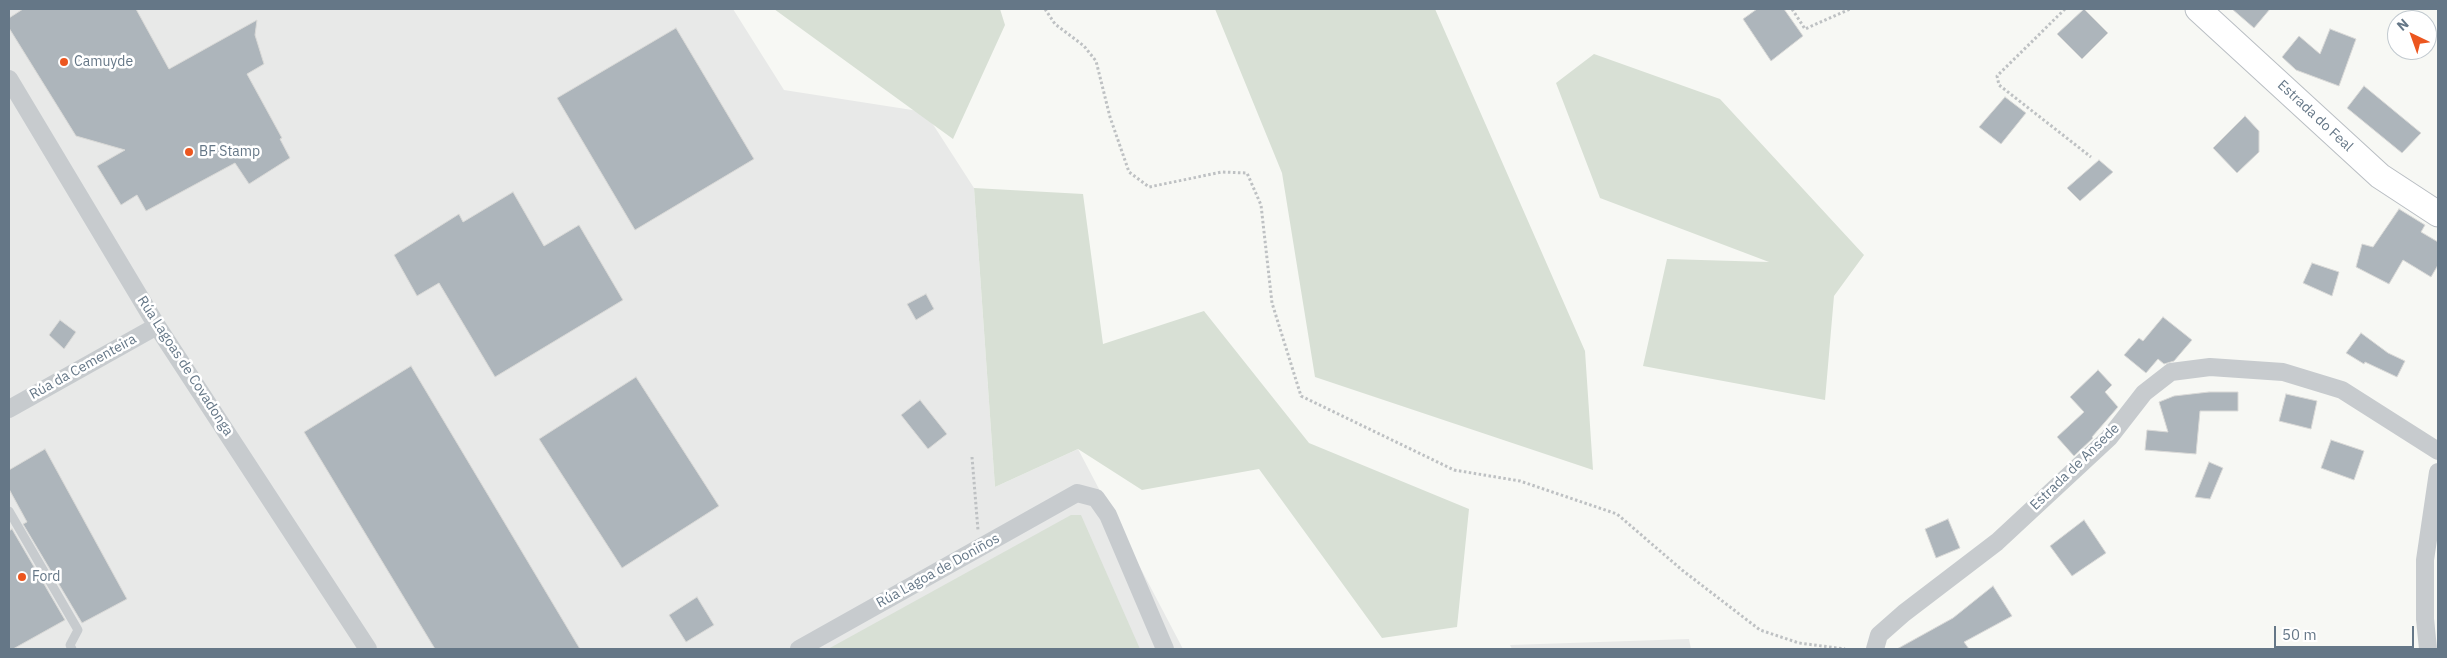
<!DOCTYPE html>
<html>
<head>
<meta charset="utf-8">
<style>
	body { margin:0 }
	#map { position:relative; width:2447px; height:658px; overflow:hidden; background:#f7f8f4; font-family:"IBM Plex Sans",sans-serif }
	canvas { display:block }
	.frame { position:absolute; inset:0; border:10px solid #657787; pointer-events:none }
	.north { position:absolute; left:2387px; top:10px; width:50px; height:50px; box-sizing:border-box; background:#fff; border:1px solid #c1c9cf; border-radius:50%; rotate:318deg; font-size:14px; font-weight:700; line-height:20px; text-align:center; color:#657787 }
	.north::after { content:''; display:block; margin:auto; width:18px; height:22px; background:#ec561f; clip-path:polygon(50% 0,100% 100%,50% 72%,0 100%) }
	.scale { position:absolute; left:2274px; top:626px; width:140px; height:22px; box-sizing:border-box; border:2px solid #657787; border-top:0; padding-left:6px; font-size:15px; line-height:18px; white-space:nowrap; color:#657787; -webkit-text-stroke:4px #fff; paint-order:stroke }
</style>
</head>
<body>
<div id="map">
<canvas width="2447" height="658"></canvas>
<div class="frame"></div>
<div class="north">N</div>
<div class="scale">50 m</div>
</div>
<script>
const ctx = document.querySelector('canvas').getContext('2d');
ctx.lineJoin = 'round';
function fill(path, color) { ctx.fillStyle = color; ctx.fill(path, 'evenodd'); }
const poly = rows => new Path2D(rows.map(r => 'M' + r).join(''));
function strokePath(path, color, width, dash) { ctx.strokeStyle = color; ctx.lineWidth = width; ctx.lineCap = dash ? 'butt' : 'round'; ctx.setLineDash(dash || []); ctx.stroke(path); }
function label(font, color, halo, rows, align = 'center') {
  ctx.font = font + ' "IBM Plex Sans",sans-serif'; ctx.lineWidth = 5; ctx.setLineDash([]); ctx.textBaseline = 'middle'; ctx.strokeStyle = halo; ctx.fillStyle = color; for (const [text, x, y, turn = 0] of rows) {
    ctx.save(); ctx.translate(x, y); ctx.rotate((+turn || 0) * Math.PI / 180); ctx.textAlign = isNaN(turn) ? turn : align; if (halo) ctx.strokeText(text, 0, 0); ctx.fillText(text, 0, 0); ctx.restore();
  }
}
const built = poly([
	[9,9,733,9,784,90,925,112,974,188,995,487,1078,449,1183,649,9,649],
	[1689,639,1691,649,1512,649,1510,645]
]);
const green = poly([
	[774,9,1000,9,1005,25,953,139],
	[1215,9,1435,9,1585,351,1593,470,1315,377,1282,173],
	[1594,54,1720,99,1864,255,1834,296,1825,400,1643,366,1667,259,1769,262,1600,198,1556,83],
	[974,188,1083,194,1103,344,1204,311,1309,443,1469,509,1457,627,1382,638,1259,469,1142,490,1078,449,995,487],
	[1071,515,1081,515,1140,649,828,649]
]);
const building = poly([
	[23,9,136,9,169,69,257,20,255,35,264,64,247,74,282,138,280,139,290,158,249,184,235,163,146,211,137,195,121,205,97,166,125,150,76,136,9,28,9,18,23,9],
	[1757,9,1784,9,1803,36,1771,61,1743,19,1757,9],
	[2084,9,2108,33,2082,59,2057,34,2084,9],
	[2232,9,2270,9,2254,28,2232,9],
	[676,28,754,159,635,230,557,98,676,28],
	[2330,29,2356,39,2339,86,2296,70,2282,57,2299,36,2320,54,2330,29],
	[2364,86,2421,133,2402,153,2347,108,2364,86],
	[2005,97,2026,113,2001,144,1979,127,2005,97],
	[2245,116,2259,131,2259,152,2237,173,2213,148,2245,116],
	[2099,160,2113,172,2080,201,2067,188,2099,160],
	[513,192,544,246,579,225,623,300,495,377,439,283,417,296,394,255,459,214,463,222,513,192],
	[2399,209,2425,225,2421,232,2438,242,2438,265,2431,277,2403,260,2389,284,2356,267,2362,244,2373,247,2399,209],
	[2312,263,2339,272,2332,296,2303,283,2312,263],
	[926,294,934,309,916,320,907,304,926,294],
	[2163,317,2192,340,2174,361,2164,364,2158,359,2146,373,2124,355,2139,338,2143,341,2163,317],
	[60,320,76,332,64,349,49,335,60,320],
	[2361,333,2388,353,2405,361,2397,377,2365,362,2364,364,2346,353,2361,333],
	[411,366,580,649,435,649,304,432,411,366],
	[2098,370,2112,385,2105,392,2118,407,2092,437,2093,438,2074,456,2057,437,2084,412,2070,397,2098,370],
	[636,377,719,506,622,568,539,439,636,377],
	[2209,392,2238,392,2238,411,2200,411,2196,454,2145,450,2147,430,2168,432,2159,402,2174,396,2209,392],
	[2286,394,2317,401,2311,429,2279,421,2286,394],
	[920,400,947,434,928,449,901,415,920,400],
	[2331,440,2364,451,2354,480,2321,468,2331,440],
	[45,449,127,599,82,623,23,524,27,522,9,489,9,470,45,449],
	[2209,462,2223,468,2210,499,2195,497,2209,462],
	[1948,519,1960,548,1936,558,1925,529,1948,519],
	[2084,520,2106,553,2072,576,2050,546,2084,520],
	[12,529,65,620,13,649,9,649,9,531,12,529],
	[1993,586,2012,616,1964,642,1969,649,1897,649,1953,618,1993,586],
	[697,597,714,625,686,642,669,615,697,597]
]);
const path = poly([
	[1045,9,1055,24,1084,46,1096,61,1110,117,1129,172,1149,187,1222,172,1247,173,1261,205,1272,303,1301,396,1454,470,1520,481,1617,514,1682,570,1760,630,1799,643,1845,649],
	[1792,9,1805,29,1850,9],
	[2065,9,1997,76,1999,85,2091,157],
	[972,457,978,530]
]);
const service = poly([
	[9,511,78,630,70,645,72,649]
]);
const minor = poly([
	[9,79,157,326,368,649],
	[9,409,157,326],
	[799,649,1077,493,1096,498,1108,515,1165,649],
	[1875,649,1879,635,1904,613,1997,542,2109,438,2144,393,2171,372,2210,367,2283,372,2342,390,2438,451],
	[2428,649,2425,619,2425,560,2438,472]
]);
const secondary = poly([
	[2198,9,2380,176,2438,214]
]);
const markers = [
	[64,62,5,"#ec561f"],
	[189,152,5,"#ec561f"],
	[22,577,5,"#ec561f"]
];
const poiNames = [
	["Camuyde",74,62],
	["BF Stamp",199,152],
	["Ford",32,577]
];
const streetNames = [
	["Estrada do Feal",2315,116,43],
	["Rúa Lagoas de Covadonga",185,366,57],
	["Rúa da Cementeira",83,367,-29],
	["Estrada de Ansede",2075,467,-44],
	["Rúa Lagoa de Doniños",938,571,-29]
];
fill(built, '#e8e9e8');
fill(green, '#d8e0d5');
fill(building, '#adb5bb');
strokePath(building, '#d9d9d7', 1);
strokePath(secondary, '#b9bec3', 27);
strokePath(path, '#bec1c3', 3, [2.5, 2.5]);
strokePath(service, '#c7cbce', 9);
strokePath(minor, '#c7cbce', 18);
strokePath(secondary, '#fff', 25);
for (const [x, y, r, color] of markers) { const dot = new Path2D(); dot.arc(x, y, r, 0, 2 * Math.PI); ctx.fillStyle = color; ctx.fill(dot); strokePath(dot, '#fff', 2); }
label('14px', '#657787', '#fff', poiNames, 'left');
label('14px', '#657787', '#fff', streetNames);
</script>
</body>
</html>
